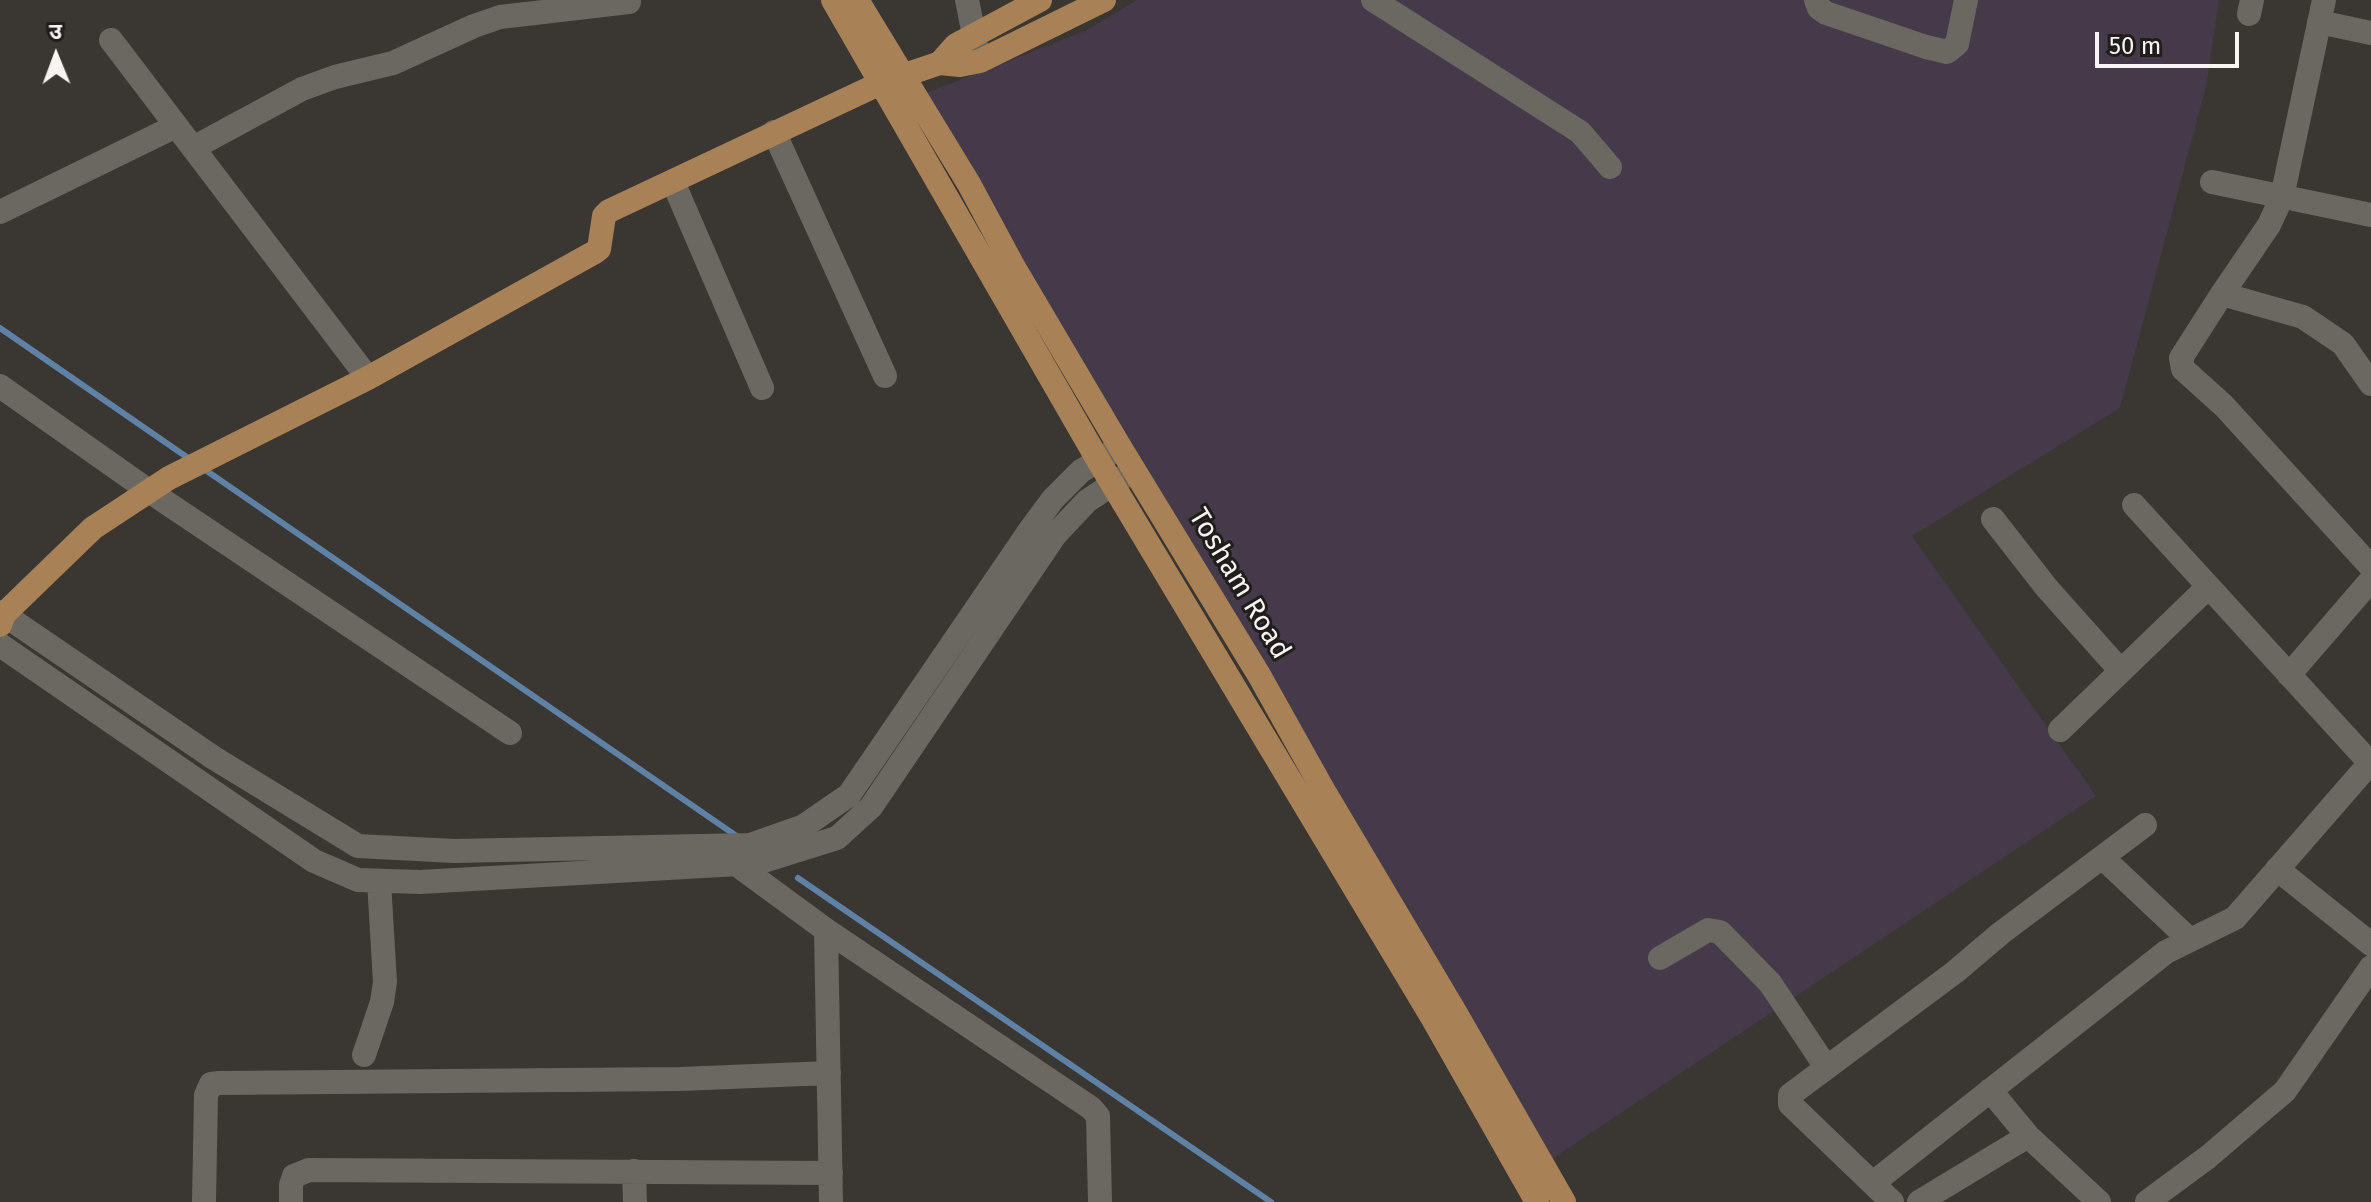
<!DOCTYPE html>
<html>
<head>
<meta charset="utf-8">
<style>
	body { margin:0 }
	#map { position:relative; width:2371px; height:1202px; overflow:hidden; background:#3a3631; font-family:"Fira Sans","Noto Sans Devanagari",sans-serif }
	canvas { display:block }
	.north { position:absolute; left:16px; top:16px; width:80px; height:80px; -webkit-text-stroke:6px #201e1c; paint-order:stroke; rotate:359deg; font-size:22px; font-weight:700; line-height:32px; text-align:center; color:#f7f4f1 }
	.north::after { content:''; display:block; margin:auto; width:28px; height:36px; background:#f7f4f1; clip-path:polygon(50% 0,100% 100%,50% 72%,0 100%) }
	.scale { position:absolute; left:2095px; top:32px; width:144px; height:36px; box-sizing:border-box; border:4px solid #f7f4f1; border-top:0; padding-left:10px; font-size:24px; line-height:28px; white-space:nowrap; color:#f7f4f1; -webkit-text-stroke:6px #201e1c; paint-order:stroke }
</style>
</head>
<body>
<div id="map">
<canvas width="2371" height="1202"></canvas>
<div class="north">उ</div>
<div class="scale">50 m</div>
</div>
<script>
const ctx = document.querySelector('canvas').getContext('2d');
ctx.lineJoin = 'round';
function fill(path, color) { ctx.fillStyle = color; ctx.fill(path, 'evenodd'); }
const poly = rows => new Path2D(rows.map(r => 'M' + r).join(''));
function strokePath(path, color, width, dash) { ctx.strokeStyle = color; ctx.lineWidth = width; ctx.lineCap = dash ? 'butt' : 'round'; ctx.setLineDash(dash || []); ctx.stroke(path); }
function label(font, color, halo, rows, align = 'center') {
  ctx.font = font + ' "Fira Sans",sans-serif'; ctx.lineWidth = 6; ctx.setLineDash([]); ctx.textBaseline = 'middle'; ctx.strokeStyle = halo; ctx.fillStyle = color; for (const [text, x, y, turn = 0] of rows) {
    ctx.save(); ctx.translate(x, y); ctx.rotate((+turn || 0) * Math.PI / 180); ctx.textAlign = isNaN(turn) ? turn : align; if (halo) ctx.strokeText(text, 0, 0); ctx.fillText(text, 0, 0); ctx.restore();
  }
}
const education = poly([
	[1137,0,2219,0,2206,87,2120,408,1912,536,2096,796,1552,1159,924,94,1085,31]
]);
const stream = poly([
	[0,328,191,460],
	[204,469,738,837],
	[798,878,1271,1202]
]);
const minor = poly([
	[967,0,978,55],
	[1373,0,1580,132,1610,167],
	[1816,0,1819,8,1826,13,1926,47,1947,52,1957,44,1966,0],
	[2324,0,2282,197,2269,225,2222,294,2303,317,2343,344,2371,384],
	[2249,14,2252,0],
	[2319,22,2371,33],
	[111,40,368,378],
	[774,132,885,376],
	[193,148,302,89,335,77,393,63,474,26,500,17,629,2],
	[673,182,762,388],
	[2212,182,2371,215],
	[0,212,176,126],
	[2222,294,2181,358,2183,369,2224,406,2371,567],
	[0,386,149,491,510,733],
	[2134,505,2370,763],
	[1993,519,2046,587,2120,670],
	[0,612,214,758,358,846,454,851,750,845,804,826,849,795,1030,530,1053,499,1081,471,1120,447],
	[0,645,314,861,358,880,420,882,757,863,837,838,871,807,1055,535,1087,501,1134,470],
	[2289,675,2371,580],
	[2060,730,2208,587],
	[2103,858,2190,940],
	[732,861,826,930,1091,1108,1098,1116,1100,1202],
	[2277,869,2371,944],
	[826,930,831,1202],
	[1660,958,1708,930,1720,932,1770,983,1826,1067],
	[364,1055,382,1002,385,982,379,881],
	[1990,1090,2028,1136,2099,1202],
	[634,1171,635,1202],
	[1873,1183,2166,952,2235,918,2371,762],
	[204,1202,206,1095,211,1084,219,1083,680,1079,829,1073],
	[291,1202,291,1185,294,1176,309,1170,831,1173],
	[1892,1202,1790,1104,1790,1095,1955,972,2001,933,2145,825],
	[1919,1202,2028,1136],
	[2147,1202,2208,1157,2285,1091,2371,967]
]);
const major = poly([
	[833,0,1098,460,1432,1017,1537,1202],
	[857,0,969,184,1012,264,1120,447,1259,675,1325,793,1455,1012,1564,1202],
	[940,63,956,45,1040,0],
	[0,625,4,614,93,528,169,478,368,378,595,252,599,249,604,216,609,211,881,83,940,63,960,65,980,61,1104,0]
]);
const streetNames = [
	["Tosham Road",1239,584,59]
];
fill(education, '#453a49');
strokePath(stream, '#5e81a5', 6);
strokePath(minor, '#6b6761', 24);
strokePath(major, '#a98156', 24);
label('28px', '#f7f4f1', '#201e1c', streetNames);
</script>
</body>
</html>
